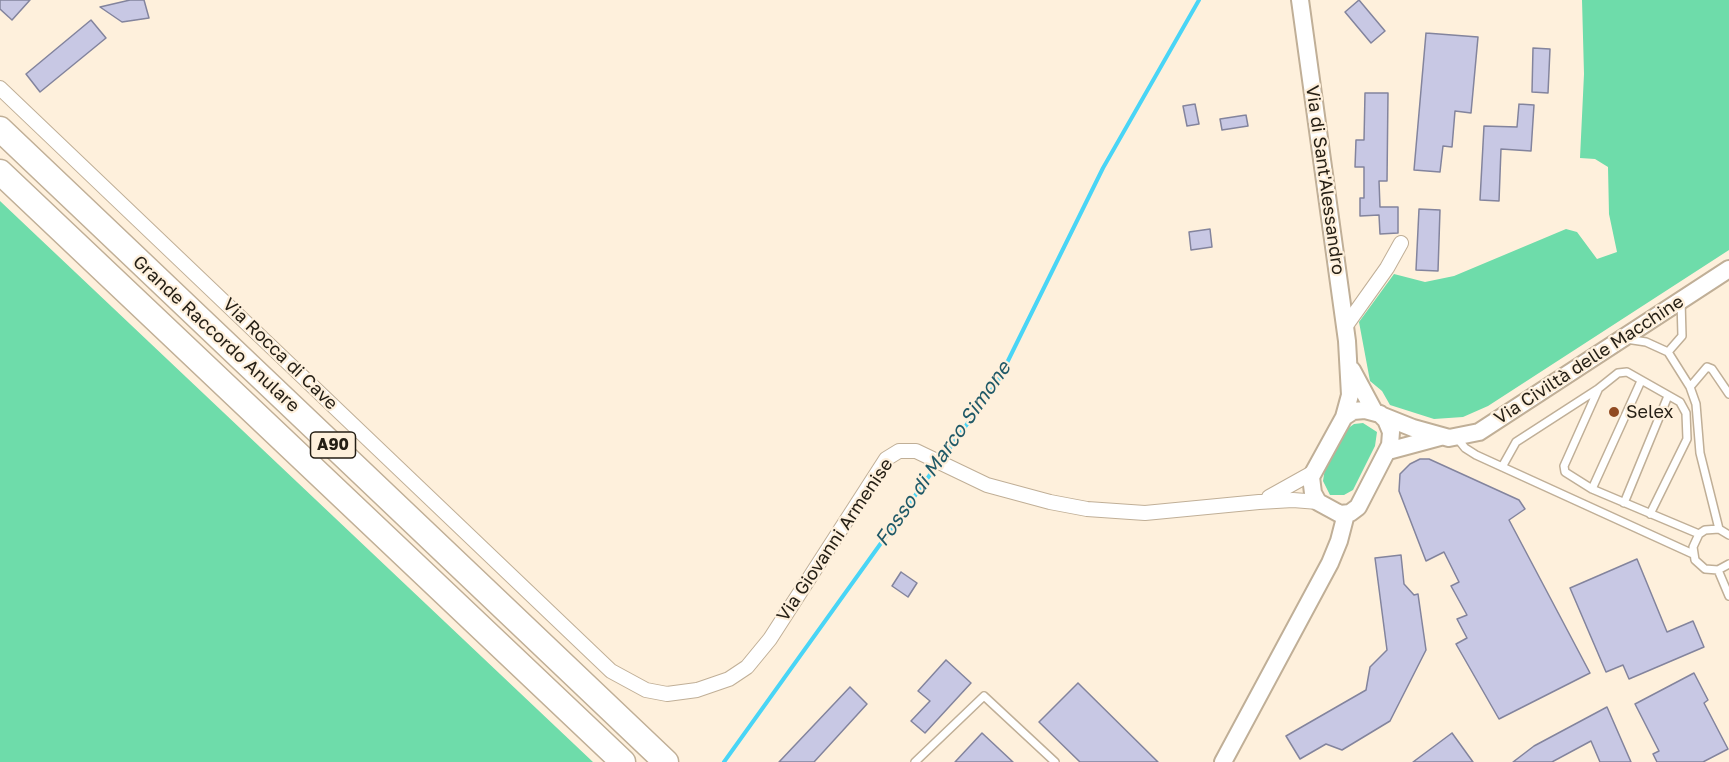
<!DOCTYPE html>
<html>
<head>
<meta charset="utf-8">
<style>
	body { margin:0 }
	canvas { display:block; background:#fef0dc }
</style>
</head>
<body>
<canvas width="1729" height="762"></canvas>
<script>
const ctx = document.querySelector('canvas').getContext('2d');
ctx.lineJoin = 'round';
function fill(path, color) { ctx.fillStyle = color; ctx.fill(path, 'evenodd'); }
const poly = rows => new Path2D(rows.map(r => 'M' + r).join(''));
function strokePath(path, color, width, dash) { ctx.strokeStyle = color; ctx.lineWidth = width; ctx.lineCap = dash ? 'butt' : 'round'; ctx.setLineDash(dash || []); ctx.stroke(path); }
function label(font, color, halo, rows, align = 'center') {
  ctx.font = font + ' "Golos Text",sans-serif'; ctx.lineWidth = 4.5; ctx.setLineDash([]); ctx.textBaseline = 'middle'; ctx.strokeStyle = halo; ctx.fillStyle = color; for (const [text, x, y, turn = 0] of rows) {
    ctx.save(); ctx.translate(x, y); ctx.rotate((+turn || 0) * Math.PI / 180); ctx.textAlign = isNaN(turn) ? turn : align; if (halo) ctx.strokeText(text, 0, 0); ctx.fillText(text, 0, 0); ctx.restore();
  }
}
const green = poly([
	[1582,0,1729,0,1729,250,1488,406,1463,417,1434,419,1390,405,1382,391,1370,381,1359,322,1394,274,1425,282,1454,276,1566,229,1577,232,1597,259,1617,252,1609,214,1608,167,1595,159,1580,158,1584,74],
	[0,201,38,237,593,762,0,762],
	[1363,423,1377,432,1375,446,1353,490,1344,495,1330,495,1323,481,1325,468,1347,429,1354,424]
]);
const stream = poly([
	[942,459,998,381,1103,168,1199,0],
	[724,762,937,465]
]);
const building = poly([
	[0,0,30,0,12,20,0,9,0,0],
	[130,0,144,0,149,18,122,22,100,7,130,0],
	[1359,0,1385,31,1371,43,1345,12,1359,0],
	[91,20,106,38,40,92,26,74,91,20],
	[1426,33,1478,37,1471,113,1455,111,1452,147,1443,146,1440,172,1414,170,1426,33],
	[1533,48,1550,49,1548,93,1532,92,1533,48],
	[1365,93,1388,93,1387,181,1379,181,1380,207,1398,207,1398,233,1380,234,1379,215,1360,216,1360,198,1364,198,1364,167,1355,167,1356,140,1364,140,1365,93],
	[1195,104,1199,124,1187,126,1183,106,1195,104],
	[1519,104,1534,105,1531,151,1501,149,1499,201,1480,200,1484,126,1517,127,1519,104],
	[1246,115,1248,126,1222,130,1220,119,1246,115],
	[1419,209,1440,210,1438,271,1416,270,1419,209],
	[1210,229,1212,247,1191,250,1189,232,1210,229],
	[1420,459,1429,459,1519,500,1525,509,1509,520,1590,673,1499,719,1456,644,1467,638,1457,619,1467,615,1451,586,1459,582,1444,552,1426,561,1399,491,1400,474,1410,464,1420,459],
	[1401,555,1404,584,1414,595,1418,594,1426,650,1390,721,1342,750,1326,744,1300,759,1286,736,1366,690,1370,667,1387,650,1375,558,1401,555],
	[1637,559,1667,632,1693,621,1704,647,1629,679,1623,665,1606,672,1570,588,1637,559],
	[901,572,917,583,908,597,892,586,901,572],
	[946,660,971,683,925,733,911,721,930,701,918,691,946,660],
	[1694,673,1708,700,1704,703,1728,749,1703,762,1657,762,1653,754,1659,751,1635,704,1694,673],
	[1078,683,1158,762,1080,762,1039,722,1078,683],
	[850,687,867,704,814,762,779,762,850,687],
	[1607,707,1631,762,1600,762,1591,741,1552,762,1513,762,1534,746,1607,707],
	[982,733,1013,762,955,762,982,733],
	[1452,733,1473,762,1413,762,1452,733]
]);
const service = poly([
	[1626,339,1646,342,1668,352,1690,387,1696,404,1700,453,1719,529],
	[1668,352,1682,336,1681,300],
	[1690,387,1707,367,1712,369,1729,394],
	[1598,390,1564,466,1565,472,1592,489,1699,534],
	[1457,438,1465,448,1476,455,1693,554],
	[1502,467,1516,442,1598,389,1618,373,1627,372,1680,402,1686,413,1687,439,1650,514],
	[1592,489,1641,381],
	[1624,503,1668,396],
	[1729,535,1719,529,1705,530,1699,534,1693,547,1695,560,1705,569,1718,570,1729,564],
	[1718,570,1729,596],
	[915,762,984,696,1055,762]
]);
const minor = poly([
	[0,88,611,671,646,690,667,694,697,690,729,679,747,667,770,639,886,459,899,451,916,451,987,485,1050,502,1087,509,1145,513,1259,502,1293,500,1318,502],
	[1345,327,1387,268,1401,243],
	[1269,497,1312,473]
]);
const tertiary = poly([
	[1300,0,1347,341,1350,395,1344,417],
	[1352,370,1374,411],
	[1365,410,1380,414,1386,420,1391,432,1390,445,1358,507,1350,513,1340,514,1318,502,1313,493,1311,477,1344,417,1353,411,1365,410],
	[1383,416,1413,428,1449,438,1479,432,1729,269],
	[1388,451,1440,437],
	[1223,762,1330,563,1339,541,1346,514]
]);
const motorway = poly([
	[0,129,666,762],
	[0,172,623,762]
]);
const markers = [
	[1614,412,6,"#914b22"]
];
const shields = [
	[333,445,45]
];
const shieldNames = [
	["A90",333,445]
];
const streetNames = [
	["Via di Sant'Alessandro",1325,180,82],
	["Grande Raccordo Anulare",216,334,43],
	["Via Rocca di Cave",280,354,44],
	["Via Civiltà delle Macchine",1589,360,-33],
	["Via Giovanni Armenise",835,540,-56]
];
const poiNames = [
	["Selex",1626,412]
];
const waterNames = [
	["Fosso di Marco Simone",943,454,-55]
];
fill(green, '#6edcaa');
strokePath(stream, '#49d5f6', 4);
fill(building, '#c8c8e4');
strokePath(building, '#83849d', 1.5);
strokePath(service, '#c0af97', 10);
strokePath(minor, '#c0af97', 16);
strokePath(tertiary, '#c0af97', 20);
strokePath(motorway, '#c0af97', 27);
strokePath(service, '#fff', 7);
strokePath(minor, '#fff', 14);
strokePath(tertiary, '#fff', 16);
strokePath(motorway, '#fff', 24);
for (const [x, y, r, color] of markers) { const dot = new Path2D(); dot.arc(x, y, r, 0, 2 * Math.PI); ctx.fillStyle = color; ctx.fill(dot); strokePath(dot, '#fef0dc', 2); }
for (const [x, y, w] of shields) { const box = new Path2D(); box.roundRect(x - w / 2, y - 13, w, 26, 4.5); ctx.fillStyle = '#fef0dc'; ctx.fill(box); strokePath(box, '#241e14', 1.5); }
label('bold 16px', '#241e14', null, shieldNames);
label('18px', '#241e14', '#fef0dc', streetNames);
label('18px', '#241e14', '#fef0dc', poiNames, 'left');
label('italic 20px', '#205967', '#fef0dc', waterNames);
</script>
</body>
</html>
